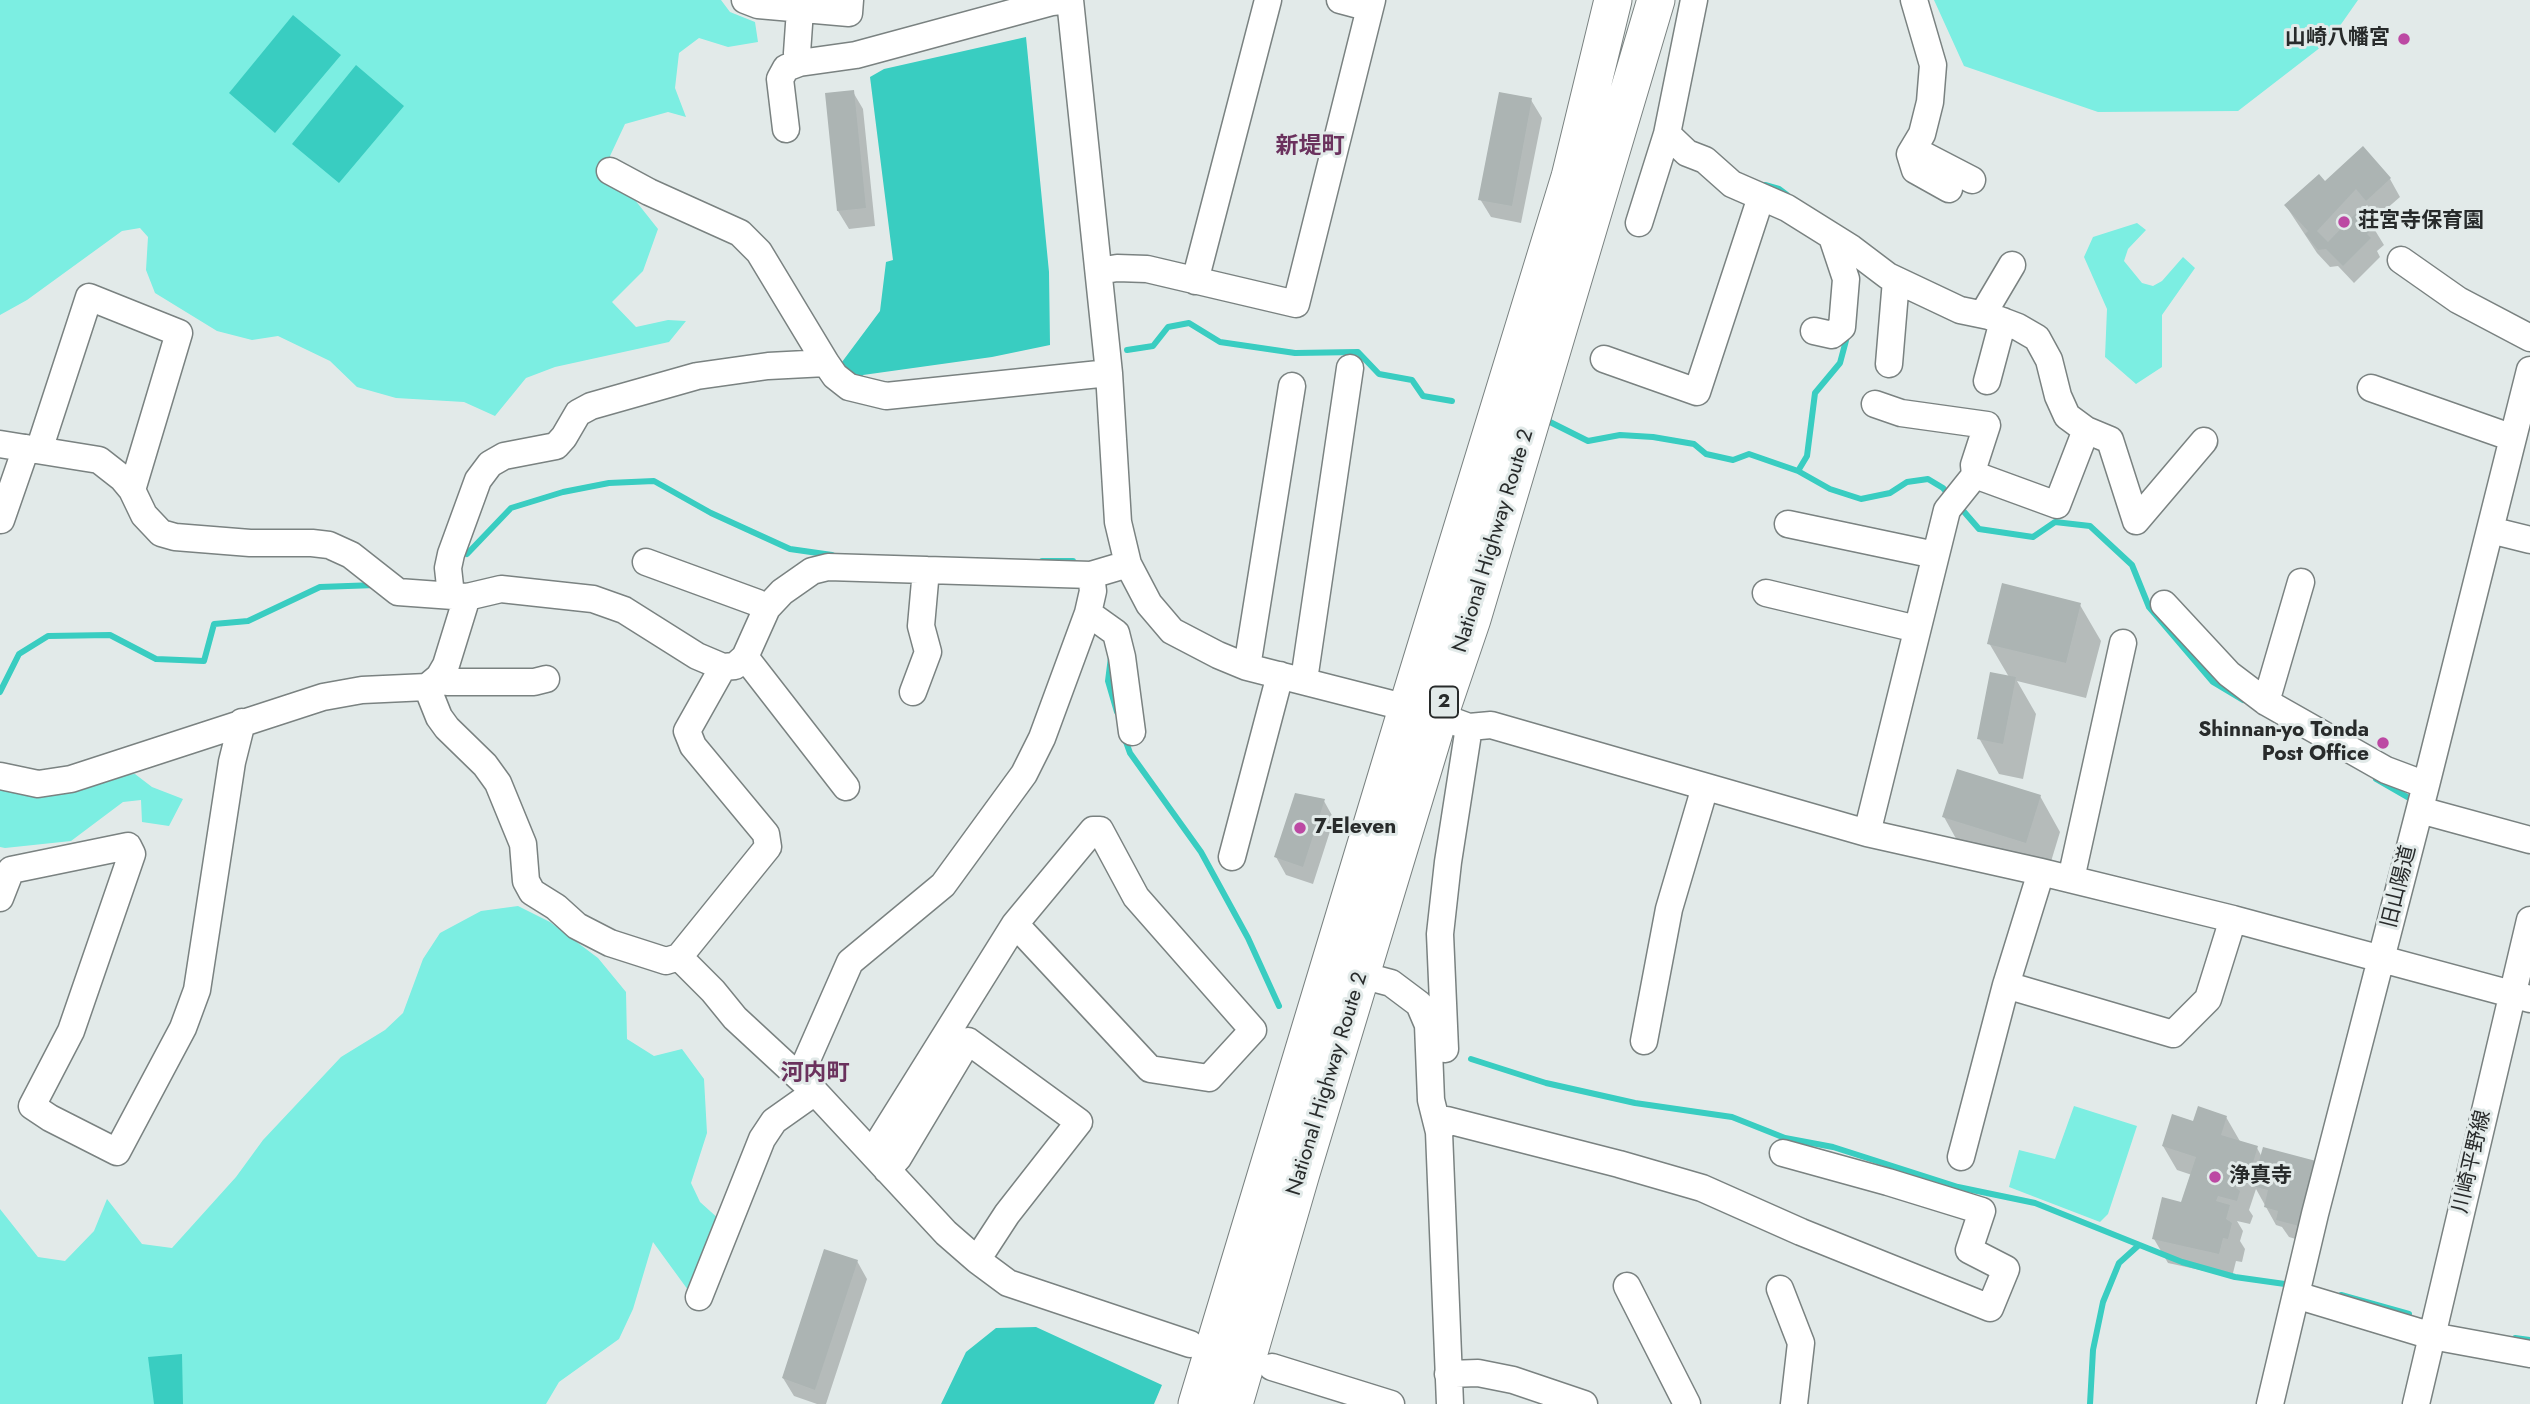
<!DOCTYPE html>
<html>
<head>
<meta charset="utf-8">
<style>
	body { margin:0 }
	canvas { display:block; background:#e2eae9 }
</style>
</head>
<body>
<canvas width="2530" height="1404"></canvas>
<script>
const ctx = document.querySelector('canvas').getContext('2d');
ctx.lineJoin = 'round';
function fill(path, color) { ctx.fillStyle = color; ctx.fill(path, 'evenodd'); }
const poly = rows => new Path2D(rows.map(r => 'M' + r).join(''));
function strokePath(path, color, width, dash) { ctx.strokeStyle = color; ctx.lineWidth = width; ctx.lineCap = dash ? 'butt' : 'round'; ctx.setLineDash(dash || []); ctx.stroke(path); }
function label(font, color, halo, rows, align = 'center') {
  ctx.font = font + ' Jost,"Noto Sans JP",sans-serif'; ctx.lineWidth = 6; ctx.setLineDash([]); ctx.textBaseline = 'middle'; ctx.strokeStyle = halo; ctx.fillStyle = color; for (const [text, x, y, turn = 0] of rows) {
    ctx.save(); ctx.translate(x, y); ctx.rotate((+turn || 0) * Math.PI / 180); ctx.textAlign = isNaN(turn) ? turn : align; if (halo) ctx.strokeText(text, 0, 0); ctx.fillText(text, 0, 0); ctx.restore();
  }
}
const green = poly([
	[0,0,721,0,730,12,755,22,758,42,728,47,699,38,679,53,675,88,686,117,668,112,625,124,610,156,609,184,635,200,658,229,643,271,612,302,636,327,668,320,686,321,669,342,555,367,526,378,495,416,464,402,396,398,357,387,330,361,278,336,252,340,217,331,155,293,146,270,148,237,140,228,122,231,27,300,0,315],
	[1934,0,2358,0,2330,40,2238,111,2098,112,1964,66],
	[2137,223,2146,230,2128,249,2124,261,2142,283,2153,286,2162,281,2183,257,2195,268,2162,315,2162,367,2136,384,2105,357,2107,309,2084,257,2093,237],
	[135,774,152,787,183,799,169,826,142,822,141,800,123,802,71,841,5,848,0,847,0,786],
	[518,906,550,922,598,958,626,992,627,1039,654,1056,682,1049,704,1079,707,1133,691,1183,700,1202,720,1220,688,1290,653,1242,633,1309,619,1339,559,1382,546,1404,0,1404,0,1209,38,1257,65,1261,94,1231,107,1199,142,1244,172,1248,236,1177,263,1140,341,1057,385,1030,403,1013,423,959,440,933,481,911],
	[2074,1106,2137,1126,2108,1214,2100,1222,2009,1187,2019,1150,2055,1159]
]);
const water = poly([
	[293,15,341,55,275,133,229,93],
	[1026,37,1049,272,1050,345,992,357,863,375,859,384,839,366,880,311,886,262,893,260,870,77,884,69],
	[356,65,404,106,339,183,292,144],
	[1036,1327,1162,1385,1154,1404,941,1404,966,1352,996,1328],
	[182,1354,183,1404,154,1404,148,1357]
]);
const shadow = poly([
	[853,92,863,109,875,226,849,229,838,211],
	[1531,100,1542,118,1521,223,1491,217,1480,199],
	[2390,179,2400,197,2377,217,2367,205,2359,212,2373,227,2384,245,2377,251,2380,257,2354,283,2338,266,2330,267,2317,253,2286,206,2325,183],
	[2080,605,2101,641,2086,698,2017,681,2036,714,2023,779,1999,774,1979,738,2009,677,1989,643],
	[2040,796,2060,832,2046,878,1964,853,1944,817],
	[1324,801,1334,819,1313,884,1286,875,1276,857],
	[2226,1117,2241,1143,2257,1148,2309,1243,2289,1237,2282,1227,2276,1225,2256,1189,2249,1210,2253,1216,2250,1224,2237,1221,2243,1231,2240,1241,2245,1249,2242,1262,2236,1261,2232,1277,2168,1263,2154,1239,2182,1204,2192,1175,2177,1170,2163,1146,2194,1123],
	[857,1261,867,1279,826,1404,817,1404,794,1396,783,1378]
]);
const stream = poly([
	[1765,185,1779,189,1787,195],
	[1127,350,1153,346,1168,327,1189,323,1220,342,1295,353,1358,352,1379,374,1412,380,1423,396,1452,401],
	[1542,418,1588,441,1620,435,1653,437,1694,444,1706,454,1733,460,1749,454,1798,471,1830,489,1861,499,1890,493,1907,482,1928,479,1943,488,1949,495],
	[1798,471,1807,456,1815,393,1840,363,1848,333],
	[1959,506,1979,529,2033,537,2055,522,2090,526,2132,565,2149,607,2213,682,2243,700],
	[467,554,511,508,563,492,609,483,654,481,711,513,790,549,832,555],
	[1042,561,1073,561],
	[1111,657,1108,681,1117,712],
	[0,692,19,654,48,636,110,635,156,659,204,661,214,624,248,621,320,587,376,585],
	[1125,739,1130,753,1201,852,1248,938,1279,1006],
	[2376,779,2409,798],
	[1471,1059,1546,1083,1635,1103,1732,1117,1785,1138,1833,1147,1958,1187,2035,1203,2182,1262,2235,1277,2292,1285],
	[2341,1295,2409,1314],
	[2515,1338,2530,1340],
	[2090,1404,2093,1350,2103,1302,2119,1263,2139,1245]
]);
const building = poly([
	[854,90,866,208,837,211,825,93],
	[1499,92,1532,98,1512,206,1478,200],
	[2363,146,2391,178,2366,201,2356,189,2317,231,2328,242,2359,210,2375,226,2367,234,2371,238,2343,266,2326,249,2318,250,2305,234,2308,231,2284,205,2319,174,2325,181],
	[2002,583,2081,603,2066,663,1987,644],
	[1990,672,2016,677,2003,744,1977,739],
	[1957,769,2041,795,2026,843,1942,817],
	[1295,793,1325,799,1303,867,1274,857],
	[2198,1106,2227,1116,2221,1135,2258,1146,2252,1166,2243,1163,2236,1188,2240,1191,2237,1201,2218,1196,2216,1201,2230,1205,2226,1219,2232,1223,2228,1239,2223,1238,2219,1254,2152,1239,2162,1197,2181,1202,2196,1157,2162,1146,2172,1114,2193,1121],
	[2263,1147,2316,1161,2299,1226,2276,1220,2278,1211,2264,1207,2268,1190,2252,1186],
	[824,1249,858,1260,815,1390,782,1378]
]);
const minor = poly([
	[745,0,758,5,849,13,850,0],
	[1070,0,1109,373,1118,522,1128,564,1149,604,1172,631,1218,655,1247,667,1439,716,1469,727,1491,725,1867,833,2041,872,2233,919,2530,999],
	[1340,0,1370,8],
	[1694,0,1667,134,1687,153,1705,160,1732,184,1787,208,1851,248,1888,276,1960,310,1989,316,2018,327,2037,338,2049,360,2058,396,2067,416,2086,430,2110,440,2136,521],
	[1914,0,1933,65,1930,102,1922,134,1910,154,1915,170,1949,189],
	[799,63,797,53,800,10],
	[786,129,780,79,786,68,799,63,856,55,1052,2,1070,0],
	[1918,152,1972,180],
	[610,171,649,192,740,233,759,252,826,363,835,376,849,387,886,396,1109,373],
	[1639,223,1667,134],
	[2401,260,2458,300,2530,338],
	[1099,271,1117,268,1147,269,1296,304,1372,0],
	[1195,281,1268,0],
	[1983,314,2012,265],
	[1814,331,1832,335,1842,327,1846,279,1832,237],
	[1604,359,1697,392,1761,197],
	[1889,364,1896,280],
	[1987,381,2003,321],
	[2371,388,2513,438],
	[1875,404,1901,413,1987,425,1974,465,1975,475],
	[0,444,99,460,122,478,132,490,144,515,161,533,175,537,250,543,312,543,329,545,351,555,398,592,467,597,501,589,593,599,624,610,697,656,723,667,735,666,745,657,767,608,782,592,812,571,828,567,1091,575,1128,564],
	[39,450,89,297,179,333,132,490],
	[1,520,26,448],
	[2136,521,2204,441],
	[1788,524,1935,555],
	[2490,530,2530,540],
	[646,562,758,603,767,608],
	[1766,593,1917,629],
	[451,595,448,568,451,554,478,480,490,464,504,456,556,446,564,437,578,413,591,406,697,376,768,366,826,363],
	[2164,604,2229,674,2266,702,2386,770,2426,785],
	[1088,613,1116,633,1122,657,1132,732],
	[745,657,846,787],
	[1247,667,1292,386],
	[439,677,447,682,534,682,546,679],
	[1304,680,1350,368],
	[427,687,439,717,447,728,485,765,498,783,523,844,526,881,532,892,556,907,577,926,610,943,666,961,679,957,768,847,766,834,693,746,687,731,723,667],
	[913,692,928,652,921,626,926,570],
	[2266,702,2301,582],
	[0,776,38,784,71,779,323,697,362,690,427,687,439,677,446,665,467,597],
	[2420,810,2530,840],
	[1867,833,1947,510,1975,475,2057,505,2086,430],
	[1232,857,1280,675],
	[11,870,128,846,132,854,71,1031,32,1106,50,1118,117,1152,183,1028,197,990,232,762,242,722],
	[2071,879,2123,643],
	[0,898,11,870],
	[679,957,713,991,735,1018,815,1092,946,1233,977,1260,1008,1283,1190,1344],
	[1346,971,1391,983,1419,1004,1428,1025,1431,1100,1439,1132,1450,1404],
	[2006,985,2173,1034,2208,999,2233,919],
	[1644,1041,1669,909,1705,787],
	[1445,1049,1440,934,1448,862,1469,727],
	[797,1074,806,1062,850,962,943,885,1024,774,1042,738,1088,613,1093,591,1091,575],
	[1439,1132,1447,1120,1619,1164,1702,1188,1801,1232,1990,1308,2006,1269,1969,1250,1982,1211,1888,1182,1783,1153],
	[872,1153,1015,924,1093,830,1100,830,1136,897,1253,1030,1209,1078,1150,1069,1015,924],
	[1961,1157,2006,985,2041,872],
	[887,1170,898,1158,968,1041,1079,1122,1007,1214,977,1260],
	[1627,1286,1687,1404],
	[1780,1289,1801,1343,1794,1404],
	[2296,1295,2432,1336,2530,1354],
	[699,1297,762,1139,774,1121,815,1092],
	[1272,1367,1391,1404],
	[1448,1374,1478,1373,1513,1380,1584,1404],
	[2270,1404,2315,1214,2426,785,2530,370],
	[2416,1404,2530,920]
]);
const highway = poly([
	[1197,1404,1407,709,1570,177,1613,0],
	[1234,1404,1301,1173,1439,716,1472,619,1656,0]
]);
const markers = [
	[2404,39,7,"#bc49a3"],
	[2344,222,7,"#bc49a3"],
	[2383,743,7,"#bc49a3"],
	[1300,828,7,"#bc49a3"],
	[2215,1177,7,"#bc49a3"]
];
const shields = [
	[1444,702,28]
];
const shieldNames = [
	["2",1444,702]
];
const poiNames = [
	["山崎八幡宮",2390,39,"right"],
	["荘宮寺保育園",2358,222],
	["Shinnan-yo Tonda",2369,731,"right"],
	["Post Office",2369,755,"right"],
	["7-Eleven",1314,828],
	["浄真寺",2229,1177]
];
const streetNames = [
	["National Highway Route 2",1494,541,-73],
	["旧山陽道",2400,887,-76],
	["National Highway Route 2",1328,1084,-73],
	["川崎平野線",2473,1162,-77]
];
const neighbourhoodNames = [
	["新堤町",1310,147],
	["河内町",815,1074]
];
fill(green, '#7ceee2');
fill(water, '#39cdc1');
fill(shadow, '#0003');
strokePath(stream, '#39cdc1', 6);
fill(building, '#acb4b3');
strokePath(minor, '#7a8281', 29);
strokePath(highway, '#7a8281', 39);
strokePath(minor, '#fff', 26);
strokePath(highway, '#fff', 37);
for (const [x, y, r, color] of markers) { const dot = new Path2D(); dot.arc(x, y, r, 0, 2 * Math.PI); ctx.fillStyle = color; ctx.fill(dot); strokePath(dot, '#e2eae9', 2.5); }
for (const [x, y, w] of shields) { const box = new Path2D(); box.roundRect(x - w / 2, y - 15.5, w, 31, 5); ctx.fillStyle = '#e2eae9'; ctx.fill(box); strokePath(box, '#282b2b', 2); }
label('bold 19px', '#282b2b', null, shieldNames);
label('bold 21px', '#282b2b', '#e2eae9', poiNames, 'left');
label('21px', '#282b2b', '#e2eae9', streetNames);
label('bold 23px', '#6a315d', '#e2eae9', neighbourhoodNames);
</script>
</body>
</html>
